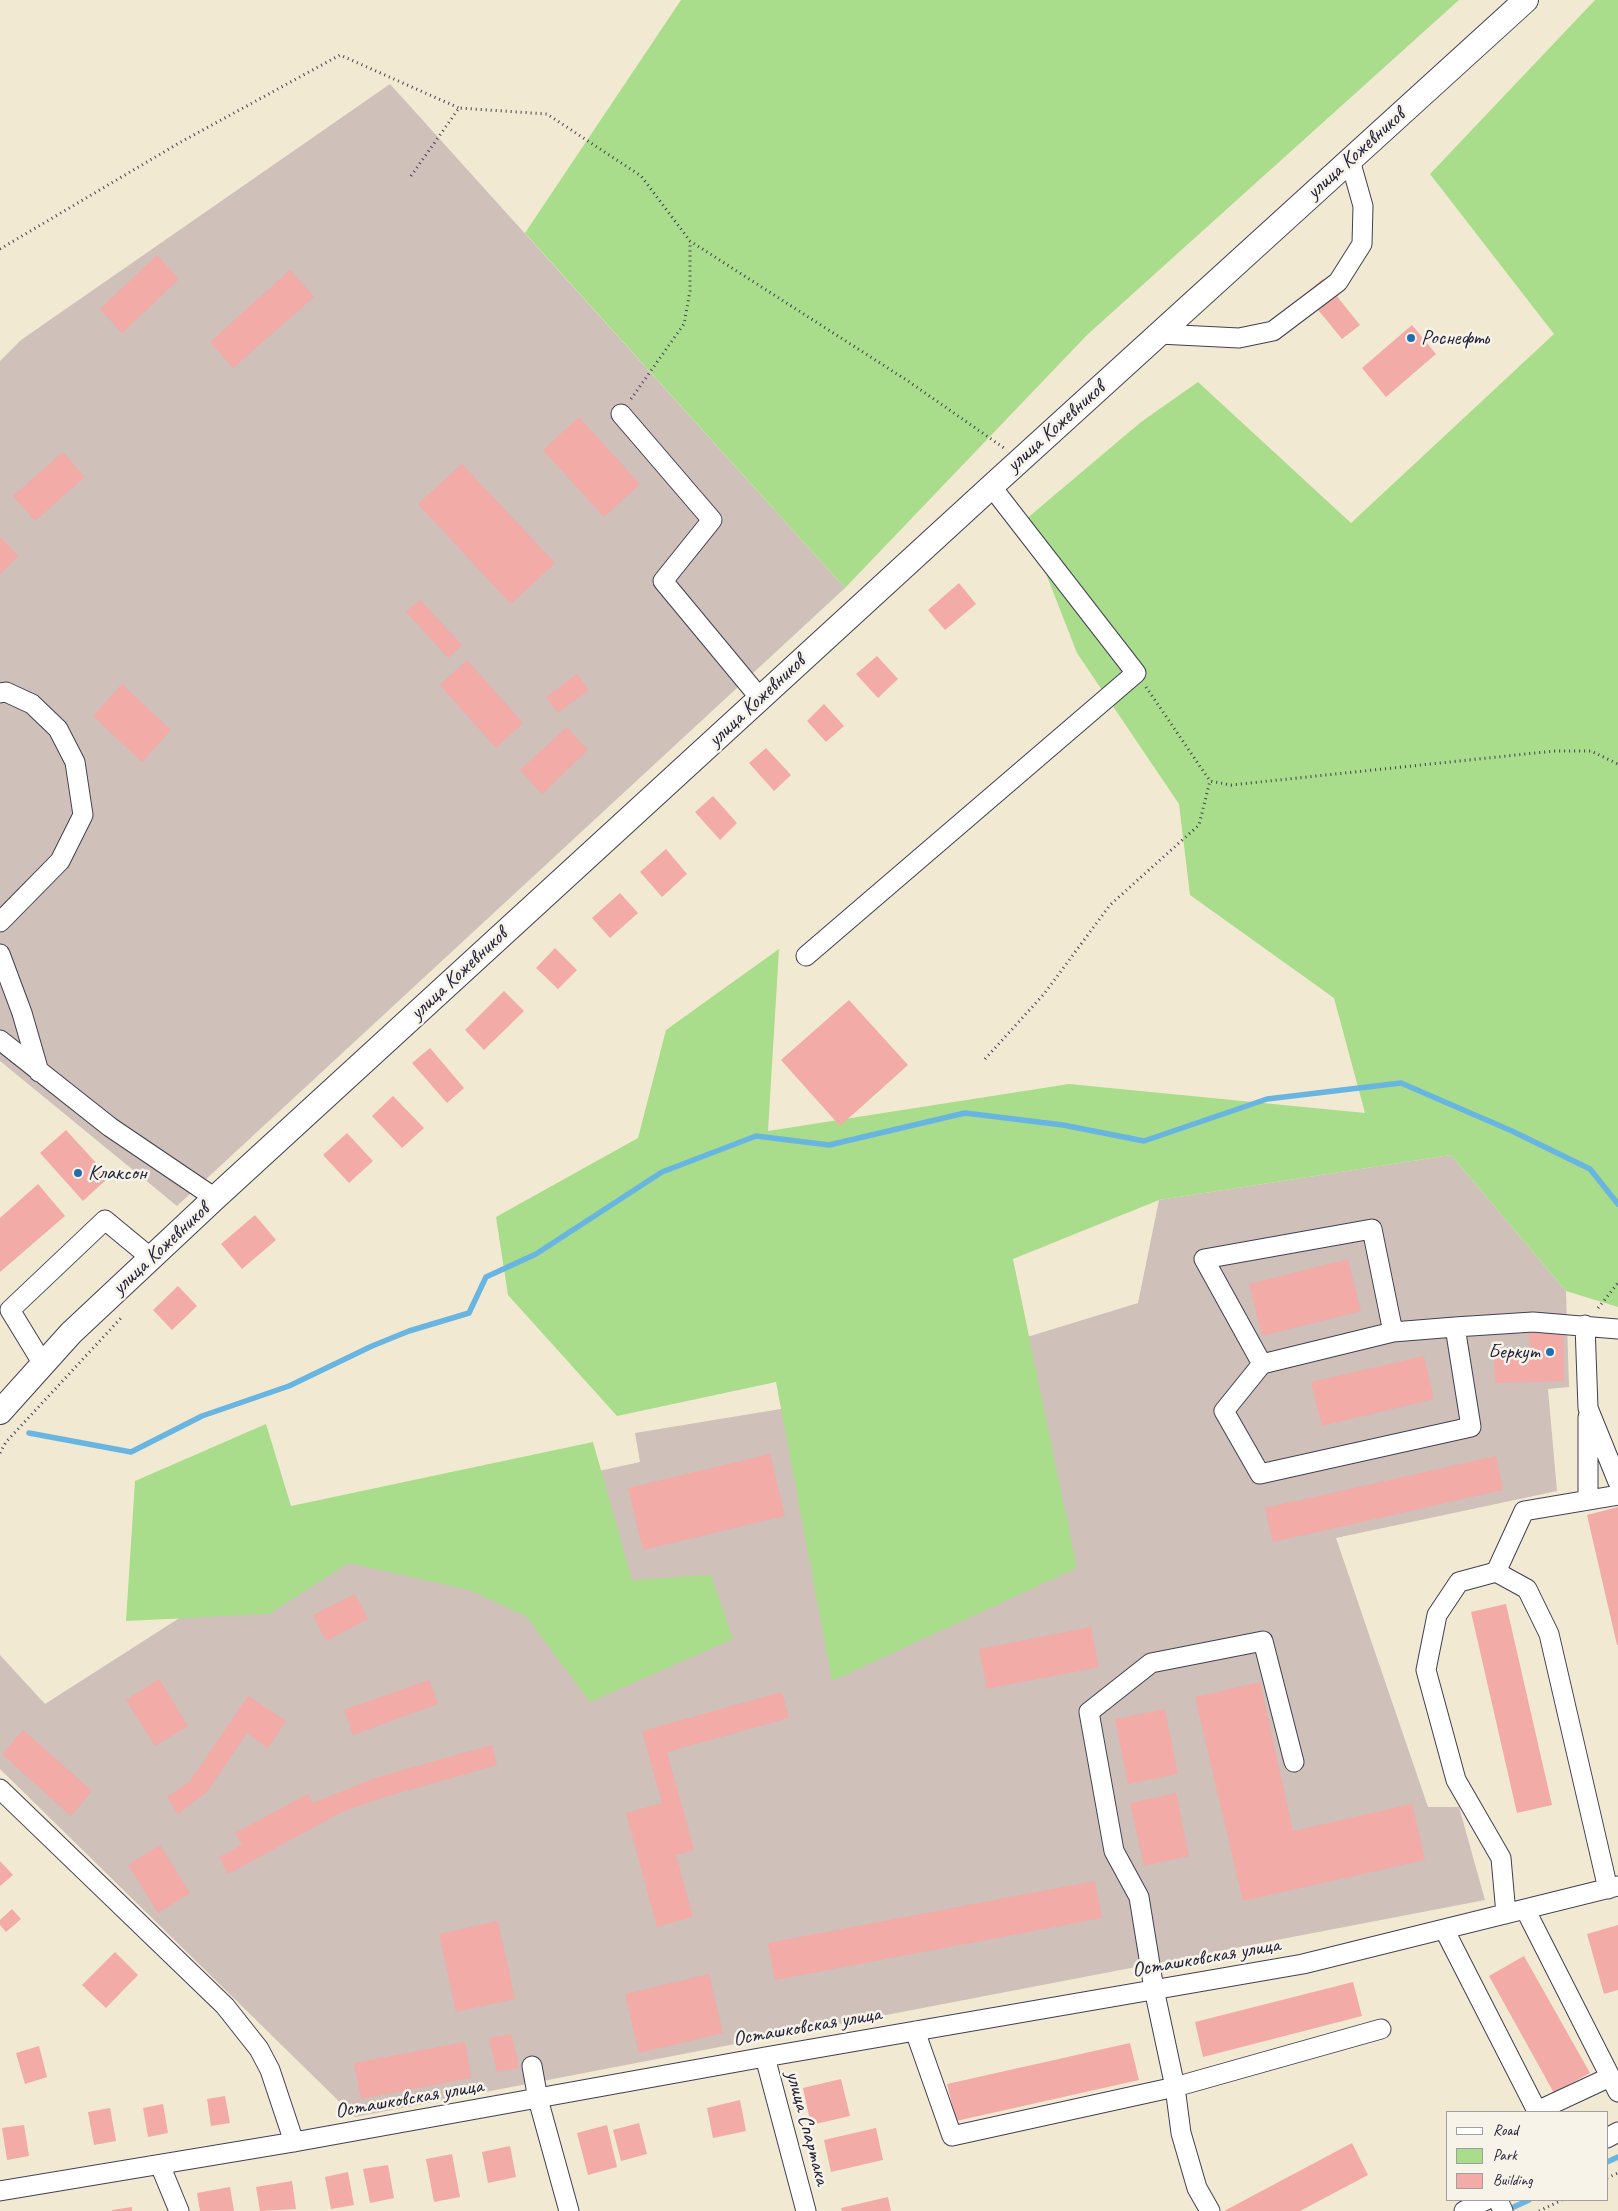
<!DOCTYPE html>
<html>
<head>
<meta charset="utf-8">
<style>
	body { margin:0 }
	#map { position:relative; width:1618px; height:2211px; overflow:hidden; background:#f2e9d3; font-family:Caveat,sans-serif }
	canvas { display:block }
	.legend { position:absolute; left:1446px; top:2111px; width:162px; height:90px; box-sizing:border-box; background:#f7f3e8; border:1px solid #a29fa3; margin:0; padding:6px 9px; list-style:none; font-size:15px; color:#22223b }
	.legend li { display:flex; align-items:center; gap:10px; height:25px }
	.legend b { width:25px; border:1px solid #a29fa3 }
</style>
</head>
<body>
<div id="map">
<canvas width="1618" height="2211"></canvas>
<ul class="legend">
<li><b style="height:6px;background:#fff"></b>Road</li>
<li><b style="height:14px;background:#a9dc8b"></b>Park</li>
<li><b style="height:14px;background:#f2aba6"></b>Building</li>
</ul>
</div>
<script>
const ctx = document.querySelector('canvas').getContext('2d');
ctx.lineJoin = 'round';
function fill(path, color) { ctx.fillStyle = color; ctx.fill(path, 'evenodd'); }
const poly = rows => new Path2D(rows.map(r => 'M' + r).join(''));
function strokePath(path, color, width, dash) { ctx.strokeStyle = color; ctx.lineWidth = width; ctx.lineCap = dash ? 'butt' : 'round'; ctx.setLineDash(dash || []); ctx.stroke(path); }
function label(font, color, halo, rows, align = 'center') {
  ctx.font = font + ' Caveat,sans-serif'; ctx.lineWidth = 5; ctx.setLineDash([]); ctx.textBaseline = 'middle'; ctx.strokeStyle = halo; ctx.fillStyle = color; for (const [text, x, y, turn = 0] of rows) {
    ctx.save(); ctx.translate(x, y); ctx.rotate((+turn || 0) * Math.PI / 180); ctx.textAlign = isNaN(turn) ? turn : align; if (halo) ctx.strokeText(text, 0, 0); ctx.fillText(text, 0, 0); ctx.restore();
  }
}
const industrial = poly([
	[390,84,845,588,177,1206,0,1061,0,361,21,340],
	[1451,1155,1566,1291,1569,1387,1548,1389,1557,1491,1336,1538,1428,1807,1459,1807,1485,1900,355,2117,0,1769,0,1655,45,1704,231,1585,260,1545,640,1462,635,1433,805,1405,1138,1303,1159,1200]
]);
const green = poly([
	[681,0,1459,0,1087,335,845,588,525,233],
	[1595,0,1618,0,1618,1307,1566,1291,1451,1155,1159,1200,1013,1259,1077,1568,832,1681,776,1382,617,1416,508,1295,496,1217,638,1138,666,1030,779,949,768,1131,1069,1084,1365,1113,1334,998,1190,895,1179,804,1077,653,1025,520,1141,422,1198,382,1351,523,1554,334,1430,174],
	[266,1424,291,1506,593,1442,632,1580,711,1575,733,1639,590,1702,526,1616,469,1590,349,1563,269,1614,126,1621,135,1481]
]);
const stream = poly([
	[29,1433,131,1452,202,1416,289,1386,372,1346,409,1331,469,1313,486,1277,536,1254,662,1172,756,1136,829,1145,965,1113,1063,1125,1144,1141,1267,1099,1401,1083,1512,1131,1590,1169,1618,1204],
	[1607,2162,1618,2157],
	[1505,2211,1529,2200]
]);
const building = poly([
	[157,255,179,279,122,333,100,309],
	[290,270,314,297,233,368,210,342],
	[1323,279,1360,325,1342,339,1305,294],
	[1412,325,1436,354,1386,397,1362,368],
	[579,417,640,484,604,517,543,450],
	[63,452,85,477,35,521,13,496],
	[462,464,555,563,511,604,418,504],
	[0,537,19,556,0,574],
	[959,583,976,604,945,630,928,610],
	[420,600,462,645,448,658,406,612],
	[877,656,898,679,878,698,856,674],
	[467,660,523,723,496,748,440,685],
	[577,674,589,690,558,713,546,697],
	[122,684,171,730,142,762,93,716],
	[824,704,844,726,826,742,807,721],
	[567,727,588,750,542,794,520,770],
	[766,748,791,775,774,791,749,763],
	[713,796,737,823,720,840,695,812],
	[666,849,687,874,662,897,640,872],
	[620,893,638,913,610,938,592,918],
	[555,948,577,970,558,989,536,968],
	[504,991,524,1011,484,1050,465,1030],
	[849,1000,908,1065,840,1126,781,1060],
	[430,1048,464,1088,447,1103,412,1063],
	[393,1096,424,1128,402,1148,372,1116],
	[66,1130,109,1177,83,1201,40,1153],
	[347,1133,373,1161,349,1183,323,1155],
	[38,1184,65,1216,0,1272,0,1218],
	[255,1215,276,1240,242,1269,221,1244],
	[1348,1259,1361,1311,1262,1336,1249,1284],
	[178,1286,197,1306,172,1330,153,1310],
	[1563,1329,1564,1381,1495,1383,1494,1352,1530,1351,1529,1330],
	[1424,1356,1434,1399,1322,1426,1311,1382],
	[770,1454,785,1516,643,1550,628,1488],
	[1496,1456,1503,1490,1273,1542,1265,1508],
	[1618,1507,1618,1645,1617,1645,1587,1515],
	[355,1594,368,1619,326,1641,313,1615],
	[1506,1604,1552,1805,1517,1813,1471,1612],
	[1091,1627,1099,1667,987,1689,979,1649],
	[159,1679,188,1726,155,1746,126,1700],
	[429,1680,438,1704,353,1735,344,1710],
	[1260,1682,1293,1831,1412,1804,1425,1860,1243,1901,1195,1697],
	[782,1692,789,1718,667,1752,694,1850,676,1855,693,1917,657,1927,626,1813,662,1803,642,1731],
	[248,1696,286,1721,268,1748,247,1733,207,1792,178,1814,167,1797,190,1781],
	[1165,1709,1178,1774,1128,1784,1115,1719],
	[23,1730,92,1791,71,1816,2,1754],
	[492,1745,497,1765,385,1797,342,1812,228,1874,219,1857,242,1845,235,1833,308,1794,313,1803,378,1777],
	[1176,1793,1189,1856,1144,1866,1130,1803],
	[160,1845,190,1893,158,1913,128,1865],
	[0,1861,13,1875,0,1886],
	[1095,1881,1102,1918,775,1980,768,1943],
	[12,1909,21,1919,6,1932,0,1925,0,1920],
	[498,1921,515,1999,456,2012,439,1934],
	[1618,1925,1618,1990,1604,1994,1587,1934],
	[115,1952,138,1975,106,2008,82,1985],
	[1524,1956,1590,2073,1554,2093,1489,1976],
	[709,1974,723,2033,639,2053,625,1994],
	[1353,1982,1362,2016,1203,2057,1195,2022],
	[511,2034,519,2068,497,2072,489,2038],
	[465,2042,471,2078,361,2099,354,2063],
	[1130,2043,1139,2080,956,2121,947,2084],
	[39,2046,47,2077,25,2084,16,2053],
	[841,2079,850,2116,811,2125,803,2088],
	[225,2096,230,2123,211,2126,207,2099],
	[740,2100,746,2131,713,2138,707,2108],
	[163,2104,168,2133,148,2137,143,2108],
	[110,2108,116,2141,94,2145,88,2112],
	[639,2123,647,2154,621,2161,613,2130],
	[24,2125,29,2156,7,2160,2,2128],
	[607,2125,617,2167,588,2175,577,2133],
	[876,2128,883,2160,831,2172,824,2140],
	[1352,2143,1368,2175,1300,2211,1224,2211],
	[510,2146,516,2177,488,2183,482,2152],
	[452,2154,460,2197,434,2202,426,2159],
	[388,2165,394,2198,370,2203,363,2169],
	[348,2172,354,2205,331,2209,325,2177],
	[292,2181,296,2209,260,2211,256,2187],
	[230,2187,234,2211,200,2211,197,2193],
	[888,2197,891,2211,842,2211,841,2208],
	[132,2207,132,2211,112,2211,112,2210]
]);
const path = poly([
	[411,176,459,108,547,114,641,176,690,241,908,381,1004,448],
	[0,249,179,143,340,55,459,108],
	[631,399,684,324,690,291,690,242],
	[1146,687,1210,781,1231,785,1554,751,1591,751,1618,764],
	[985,1059,1044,994,1110,905,1199,825,1210,781],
	[1598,1308,1618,1283],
	[0,1453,6,1442,121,1318],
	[1607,2178,1618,2173],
	[1539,2211,1562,2200]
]);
const minor = poly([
	[1159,334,1239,338,1273,331,1338,282,1362,244,1363,206,1350,160],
	[621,414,712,520,663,581,760,698],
	[0,693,6,692,32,704,58,729,75,762,83,815,60,861,0,922],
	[0,954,22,1013,39,1072],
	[806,956,1136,673,998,495,993,485],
	[0,1040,110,1127,215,1198],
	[1585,1325,1588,1408,1618,1482],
	[1455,1327,1471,1427,1260,1474,1224,1411,1262,1364,1393,1332,1455,1327,1533,1322,1618,1329],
	[43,1364,10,1310,105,1220,151,1258],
	[1262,1364,1204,1259,1372,1229,1393,1332],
	[1588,1500,1588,1417],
	[1496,1572,1524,1511,1618,1495],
	[0,1789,225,2006,259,2049,270,2070,294,2142],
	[1525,1909,1618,2092],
	[1506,1914,1501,1858,1456,1780,1426,1670,1437,1615,1459,1582,1496,1572,1527,1589,1549,1634,1608,1889],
	[1444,1929,1537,2111,1610,2077],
	[915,2031,952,2136,1175,2087,1381,2029],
	[765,2057,806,2211],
	[532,2066,538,2099,569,2211],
	[1607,2138,1618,2132],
	[160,2165,179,2211],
	[0,2191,294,2142,765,2057,1303,1964,1618,1886],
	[1498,2200,1503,2211],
	[1210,2211,1197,2188,1181,2133,1175,2087,1154,1989,1139,1897,1114,1851,1089,1712,1151,1663,1263,1641,1294,1762],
	[1464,2211,1486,2200]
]);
const major = poly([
	[0,1412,71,1333,215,1198,993,485,1526,0]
]);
const markers = [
	[1411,338,5,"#1f6fb2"],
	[78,1173,5,"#1f6fb2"],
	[1550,1352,5,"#1f6fb2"]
];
const streetNames = [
	["улица Кожевников",1356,154,-42],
	["улица Кожевников",1056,427,-42],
	["улица Кожевников",757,701,-43],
	["улица Кожевников",459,974,-43],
	["улица Кожевников",161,1249,-43],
	["Осташковская улица",1206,1958,-10],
	["Осташковская улица",807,2027,-10],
	["Осташковская улица",409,2099,-10],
	["улица Спартака",807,2128,75]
];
const poiNames = [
	["Роснефть",1421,338],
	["Клаксон",88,1173],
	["Беркут",1540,1352,"right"]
];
fill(industrial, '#cfc0ba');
fill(green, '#a9dc8b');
strokePath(stream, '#69b5e2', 5.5);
fill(building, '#f2aba6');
strokePath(minor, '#414052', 21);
strokePath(major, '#414052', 26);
strokePath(path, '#414052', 3, [1, 4]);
strokePath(minor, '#fff', 19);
strokePath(major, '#fff', 24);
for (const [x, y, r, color] of markers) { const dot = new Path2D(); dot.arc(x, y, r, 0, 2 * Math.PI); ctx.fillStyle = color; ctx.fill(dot); strokePath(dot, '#f7f3e8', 2); }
label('21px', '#22223b', '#f7f3e8', streetNames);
label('21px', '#22223b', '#f7f3e8', poiNames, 'left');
</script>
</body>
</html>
